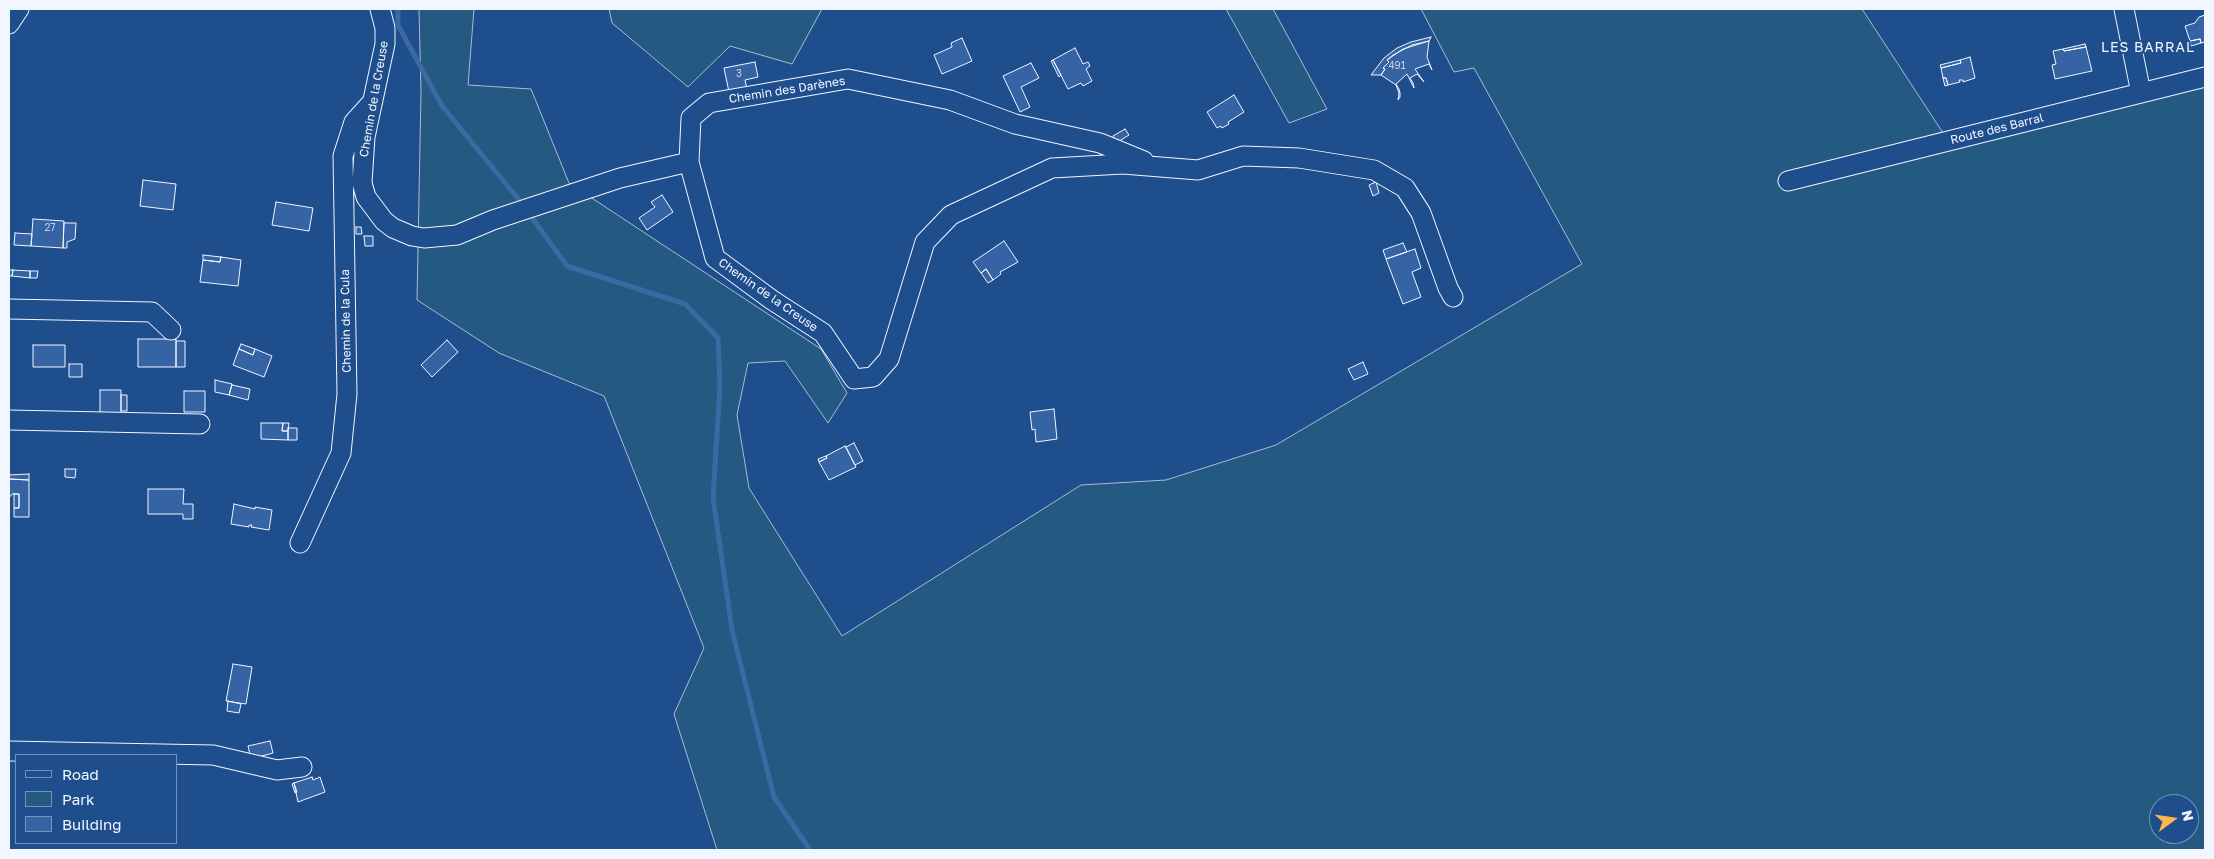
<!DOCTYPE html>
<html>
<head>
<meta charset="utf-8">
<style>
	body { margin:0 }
	#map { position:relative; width:2214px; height:859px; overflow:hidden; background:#1f4e8c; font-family:"Golos Text",sans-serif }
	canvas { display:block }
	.frame { position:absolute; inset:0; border:10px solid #f2f6ff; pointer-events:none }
	.legend { position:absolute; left:15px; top:754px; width:162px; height:90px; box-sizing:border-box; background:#1f4e8c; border:1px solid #7391ba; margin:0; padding:6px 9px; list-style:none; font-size:15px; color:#f2f6ff }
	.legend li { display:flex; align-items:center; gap:10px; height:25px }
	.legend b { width:25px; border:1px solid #7391ba }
	.north { position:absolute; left:2149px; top:794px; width:50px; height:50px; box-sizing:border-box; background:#1f4e8c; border:1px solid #7391ba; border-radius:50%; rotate:76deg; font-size:14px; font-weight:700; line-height:20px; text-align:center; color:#f2f6ff }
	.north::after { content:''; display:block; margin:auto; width:18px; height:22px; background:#ffb74d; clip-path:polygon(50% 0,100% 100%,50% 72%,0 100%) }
</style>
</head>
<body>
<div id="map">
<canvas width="2214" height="859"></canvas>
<div class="frame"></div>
<ul class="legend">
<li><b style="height:6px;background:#1f4e8c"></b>Road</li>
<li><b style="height:14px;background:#245a82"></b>Park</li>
<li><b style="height:14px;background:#3563a3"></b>Building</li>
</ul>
<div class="north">N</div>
</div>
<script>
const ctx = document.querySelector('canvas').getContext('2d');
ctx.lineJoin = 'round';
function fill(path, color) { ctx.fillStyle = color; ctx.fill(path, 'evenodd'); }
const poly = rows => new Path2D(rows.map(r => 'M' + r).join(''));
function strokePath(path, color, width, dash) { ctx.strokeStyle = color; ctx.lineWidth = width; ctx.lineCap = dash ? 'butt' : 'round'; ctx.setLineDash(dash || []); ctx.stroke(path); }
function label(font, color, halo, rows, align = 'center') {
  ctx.font = font + ' "Golos Text",sans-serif'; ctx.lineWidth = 4; ctx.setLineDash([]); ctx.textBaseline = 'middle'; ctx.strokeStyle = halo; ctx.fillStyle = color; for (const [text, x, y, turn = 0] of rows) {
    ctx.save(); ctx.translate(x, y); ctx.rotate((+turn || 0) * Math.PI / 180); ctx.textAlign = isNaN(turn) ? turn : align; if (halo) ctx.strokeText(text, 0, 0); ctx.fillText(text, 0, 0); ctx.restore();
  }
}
const green = poly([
	[419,9,474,9,468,85,531,89,569,183,821,349,847,393,828,423,785,361,748,363,737,415,749,488,842,636,1081,485,1166,480,1276,445,1582,264,1474,68,1454,72,1421,9,1862,9,1947,139,2205,84,2205,850,717,850,674,714,704,648,604,396,499,353,417,300,421,91,419,9],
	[2159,804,2189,804,2189,834,2159,834,2159,804],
	[609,9,822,9,792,64,730,46,688,87,612,23,609,9],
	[1226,9,1273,9,1327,109,1289,123,1226,9]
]);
const stream = poly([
	[398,9,398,25,442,106,520,201],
	[533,219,567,266,685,304,718,338,720,385,713,498,732,630,774,797,810,850]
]);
const building = poly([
	[2205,15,2205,42,2201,43,2200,39,2190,41,2185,26,2195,23,2199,17,2205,15],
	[1431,37,1429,41,1412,45,1393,55,1387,60,1389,62,1383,68,1385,69,1381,75,1371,75,1384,58,1397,48,1411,42,1431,37],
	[962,38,972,61,942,74,934,55,952,47,951,43,962,38],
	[2200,39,2201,43,2191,46,2190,41,2200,39],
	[1429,41,1427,57,1432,70,1429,64,1415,69,1424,82,1417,74,1410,78,1413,83,1414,88,1407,74,1396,84,1399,89,1400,93,1400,97,1398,100,1399,93,1396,85,1381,75,1385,69,1383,68,1389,62,1387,60,1403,49,1429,41],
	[2085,44,2086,47,2064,51,2063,49,2085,44],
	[2086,47,2092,71,2055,79,2052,65,2056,64,2053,51,2063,49,2064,51,2086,47],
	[1075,48,1083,64,1088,62,1090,66,1086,69,1092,81,1083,86,1081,83,1068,89,1053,60,1075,48],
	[1970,57,1975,78,1963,82,1963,80,1959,80,1960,82,1948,85,1946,78,1943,78,1941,68,1961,63,1960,60,1970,57],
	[1053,60,1061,75,1059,77,1051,61,1053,60],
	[1960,60,1961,63,1941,68,1940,65,1960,60],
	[755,62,758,77,745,80,747,89,729,92,724,68,755,62],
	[1031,63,1039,78,1021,87,1030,107,1020,112,1003,76,1031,63],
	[1943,78,1946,78,1948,85,1945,86,1943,78],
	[1234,95,1244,112,1228,122,1229,124,1222,128,1221,126,1217,128,1207,112,1234,95],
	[1125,129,1129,135,1116,143,1113,136,1125,129],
	[143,180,176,184,173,210,140,206,143,180],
	[1376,182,1379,193,1373,196,1369,185,1376,182],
	[662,195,673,212,647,230,639,218,655,207,651,202,662,195],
	[276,202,313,208,309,231,272,225,276,202],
	[33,219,64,221,63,248,31,246,33,219],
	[64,223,76,223,75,239,67,242,67,248,63,248,64,223],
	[356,227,361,227,362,234,356,234,356,227],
	[15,233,32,234,31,246,14,245,15,233],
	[364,236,373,236,373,246,365,246,364,236],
	[1004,241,1018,262,1000,272,1001,274,993,280,986,269,981,273,973,262,1004,241],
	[1403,243,1407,252,1386,259,1383,250,1403,243],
	[1415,249,1421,268,1412,272,1421,297,1403,304,1386,259,1415,249],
	[203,255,221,257,220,262,203,260,203,255],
	[221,257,241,260,238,286,200,282,203,260,220,262,221,257],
	[986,269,993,280,988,283,981,273,986,269],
	[9,270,13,270,12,276,9,276,9,270],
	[13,270,30,271,30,278,12,276,13,270],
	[30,271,38,271,37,278,30,278,30,271],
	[138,339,176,339,176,367,138,367,138,339],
	[447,340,458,352,432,377,421,365,447,340],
	[176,341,185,341,185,367,176,367,176,341],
	[241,344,255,349,253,355,239,349,241,344],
	[33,345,65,345,65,367,33,367,33,345],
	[239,349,253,355,255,349,272,356,264,377,233,365,239,349],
	[1363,362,1368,374,1354,380,1348,369,1363,362],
	[69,364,82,364,82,377,69,377,69,364],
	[215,380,232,384,229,395,215,392,215,380],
	[232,385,250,389,248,400,229,395,232,385],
	[100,390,121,390,121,418,100,418,100,390],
	[184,391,205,391,205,412,184,412,184,391],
	[121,395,127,395,127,411,121,411,121,395],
	[1054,409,1057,439,1036,442,1035,429,1032,430,1030,412,1054,409],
	[261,423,283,423,282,431,288,431,288,440,261,439,261,423],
	[283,423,289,423,288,431,282,431,283,423],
	[288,428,297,428,297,440,288,440,288,428],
	[854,443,863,461,855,465,846,447,854,443],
	[845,446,856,467,829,480,819,462,827,458,826,456,845,446],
	[826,456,827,458,819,462,818,459,826,456],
	[65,469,76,469,75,478,65,477,65,469],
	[29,474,29,480,9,479,9,475,29,474],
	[9,479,29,480,29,517,14,517,14,508,19,508,19,494,12,494,9,498,9,479],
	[148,489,184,489,183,504,193,504,193,519,183,519,183,514,148,514,148,489],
	[14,494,19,494,19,508,14,508,14,494],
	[234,504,255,509,255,507,272,510,269,530,251,527,252,525,249,525,249,527,231,524,234,504],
	[233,664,252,667,246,704,226,701,233,664],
	[228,701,241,704,239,713,227,711,228,701],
	[270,741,273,753,251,759,248,746,270,741],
	[312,777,313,780,320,777,325,792,298,802,294,783,312,777],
	[294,783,297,792,295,793,292,784,294,783]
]);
const minor = poly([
	[380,9,385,28,385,44,365,137,362,183,366,197,384,221,393,228,412,236,424,238,457,235,493,220,620,178,689,162,715,258,772,300,823,333,854,379,873,377,889,359,925,242,951,215,1052,168,1123,164,1198,170,1243,156,1299,158,1374,170,1405,188,1421,213,1448,288,1453,297],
	[2124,9,2141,93],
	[9,24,19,9],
	[689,162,691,118,709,103,848,79,950,100,1015,124,1100,143,1144,161],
	[1788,181,2205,77],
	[9,309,152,312,171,330],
	[9,420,200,424],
	[300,543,341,453,347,394,343,156,354,122,373,101],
	[9,751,213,755,277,770,302,767]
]);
const numberNames = [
	["491",1397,66],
	["3",739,74],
	["27",50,228]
];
const streetNames = [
	["Chemin des Darènes",787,90,-9],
	["Chemin de la Creuse",374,99,-80],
	["Route des Barral",1997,129,-14],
	["Chemin de la Creuse",768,295,35],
	["Chemin de la Cula",346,321,-91]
];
const neighbourhoodNames = [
	["LES BARRAL",2148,48]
];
fill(green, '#245a82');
strokePath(green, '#a8bbd7', 1);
strokePath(stream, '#3b69a3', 5);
fill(building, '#3563a3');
strokePath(building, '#f2f6ff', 1);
strokePath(minor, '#f2f6ff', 21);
strokePath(minor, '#1f4e8c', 19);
label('10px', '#c3d1e8', null, numberNames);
label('12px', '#f2f6ff', '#1f4e8c', streetNames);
ctx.letterSpacing = '1px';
label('14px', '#f2f6ff', '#1f4e8c', neighbourhoodNames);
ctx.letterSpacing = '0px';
</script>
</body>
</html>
